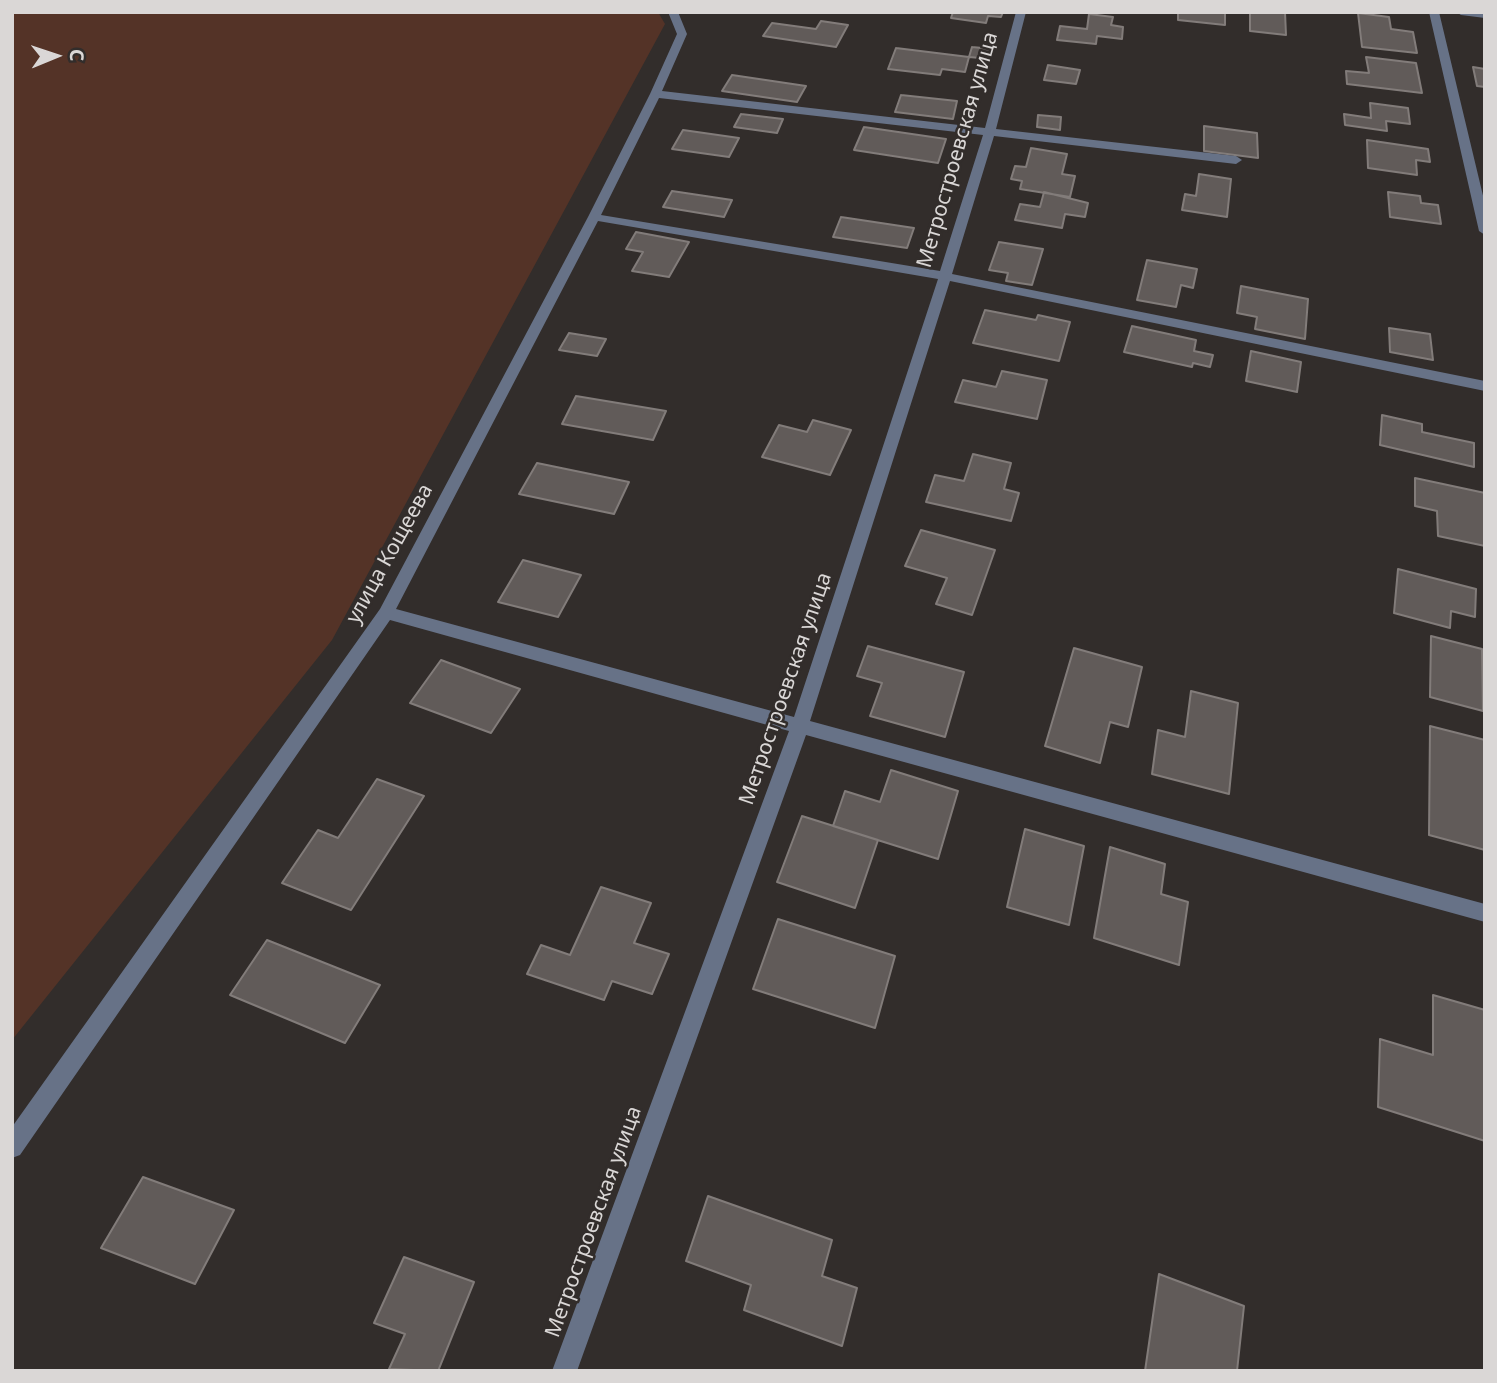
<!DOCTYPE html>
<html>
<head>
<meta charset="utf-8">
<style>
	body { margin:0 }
	#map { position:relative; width:1497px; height:1383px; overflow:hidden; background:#322d2b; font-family:"Noto Sans",sans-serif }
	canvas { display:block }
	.frame { position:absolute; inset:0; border:14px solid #dad7d6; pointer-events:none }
	.north { position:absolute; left:21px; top:21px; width:70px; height:70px; -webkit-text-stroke:5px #322d2b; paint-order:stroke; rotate:88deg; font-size:19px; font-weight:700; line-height:28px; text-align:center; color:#dad7d6 }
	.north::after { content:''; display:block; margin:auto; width:24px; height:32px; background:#dad7d6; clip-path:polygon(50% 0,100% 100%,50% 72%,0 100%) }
</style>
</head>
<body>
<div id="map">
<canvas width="1497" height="1383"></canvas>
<div class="frame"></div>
<div class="north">С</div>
</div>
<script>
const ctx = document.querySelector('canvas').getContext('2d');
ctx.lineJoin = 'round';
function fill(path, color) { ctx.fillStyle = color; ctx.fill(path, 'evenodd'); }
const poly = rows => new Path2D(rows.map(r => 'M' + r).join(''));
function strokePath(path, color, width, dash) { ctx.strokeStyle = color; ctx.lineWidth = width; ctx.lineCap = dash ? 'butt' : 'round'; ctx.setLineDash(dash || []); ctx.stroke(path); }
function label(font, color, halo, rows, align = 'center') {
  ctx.font = font + ' "Noto Sans",sans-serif'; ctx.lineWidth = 5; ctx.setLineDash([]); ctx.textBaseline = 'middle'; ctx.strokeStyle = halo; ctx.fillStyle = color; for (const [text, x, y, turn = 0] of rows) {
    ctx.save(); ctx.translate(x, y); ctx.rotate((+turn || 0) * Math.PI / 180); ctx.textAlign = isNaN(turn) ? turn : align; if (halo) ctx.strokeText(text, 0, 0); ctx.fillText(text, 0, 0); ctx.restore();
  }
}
const green = poly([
	[12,12,658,12,665,24,332,640,12,1040]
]);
const building = poly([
	[953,12,1003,12,1001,17,988,16,986,23,951,18,953,12],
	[1178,12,1225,12,1225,25,1178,20,1178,12],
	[1250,12,1285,12,1286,35,1250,31,1250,12],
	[1358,13,1389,17,1391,29,1413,32,1417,53,1362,47,1358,13],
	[1089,14,1113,17,1111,25,1123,27,1122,39,1097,36,1096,44,1057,40,1060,26,1087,29,1089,14],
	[821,21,848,25,836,47,763,36,772,23,816,29,821,21],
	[972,47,993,49,991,59,969,57,972,47],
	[896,48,969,57,965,72,942,69,940,75,888,69,896,48],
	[1366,57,1416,63,1422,93,1347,84,1346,71,1369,73,1366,57],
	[1048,65,1080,70,1076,84,1044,80,1048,65],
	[1473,67,1485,69,1485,87,1477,86,1473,67],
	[732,75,806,86,797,102,722,91,732,75],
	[901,95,957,101,953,119,895,112,901,95],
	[1370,103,1408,108,1410,124,1386,121,1387,131,1345,125,1344,114,1371,118,1370,103],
	[741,114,783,119,777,133,734,127,741,114],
	[1038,115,1061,117,1060,130,1037,127,1038,115],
	[1204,126,1257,133,1258,158,1204,151,1204,126],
	[864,127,946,139,938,163,854,150,864,127],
	[683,130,739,138,729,157,672,149,683,130],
	[1367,140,1428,149,1430,162,1416,160,1417,175,1368,168,1367,140],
	[1031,148,1067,154,1062,174,1075,176,1070,197,1020,189,1022,181,1011,179,1015,166,1026,167,1031,148],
	[1199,174,1231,179,1227,217,1182,210,1185,194,1196,196,1199,174],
	[672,191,732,200,724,217,663,207,672,191],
	[1044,192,1088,203,1085,217,1065,214,1062,228,1015,220,1020,204,1040,207,1044,192],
	[1388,192,1420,196,1421,203,1438,205,1441,224,1390,217,1388,192],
	[841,217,914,228,907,248,833,237,841,217],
	[636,232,689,242,669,277,632,271,643,252,626,249,636,232],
	[999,242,1043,249,1032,285,1006,281,1008,273,989,270,999,242],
	[1147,260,1197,269,1193,288,1181,285,1176,307,1137,300,1147,260],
	[1241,286,1308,299,1305,339,1255,329,1257,317,1237,313,1241,286],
	[985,310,1036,320,1038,315,1070,322,1059,361,973,343,985,310],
	[1132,326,1196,340,1194,351,1213,355,1210,367,1193,363,1192,367,1124,352,1132,326],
	[1389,328,1430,334,1433,360,1390,352,1389,328],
	[569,333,606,339,597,356,559,350,569,333],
	[1251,351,1301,362,1297,392,1246,381,1251,351],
	[1002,371,1047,380,1037,419,955,402,963,380,996,387,1002,371],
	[576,396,666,411,653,440,562,424,576,396],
	[1382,415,1422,424,1422,432,1474,443,1474,467,1380,445,1382,415],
	[813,420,851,430,830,475,762,457,779,425,807,432,813,420],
	[973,454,1011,463,1004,489,1019,493,1011,521,926,502,935,475,964,481,973,454],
	[537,463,629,482,614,514,519,494,537,463],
	[1415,478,1485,493,1485,546,1438,536,1437,511,1415,506,1415,478],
	[921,530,995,550,972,615,936,604,947,578,905,566,921,530],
	[523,560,581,575,558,617,498,602,523,560],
	[1398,569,1476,589,1475,617,1451,611,1450,628,1394,613,1398,569],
	[1431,636,1482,649,1483,711,1430,697,1431,636],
	[868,646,964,672,945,737,870,716,882,683,857,676,868,646],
	[1074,648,1142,667,1128,727,1110,722,1100,763,1045,746,1074,648],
	[441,660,520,689,491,733,410,703,441,660],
	[1191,691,1238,703,1229,794,1152,774,1158,730,1185,737,1191,691],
	[1430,726,1485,740,1485,850,1429,835,1430,726],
	[891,770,958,791,938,859,833,826,845,791,880,802,891,770],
	[377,779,424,796,351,910,282,883,318,830,338,838,377,779],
	[802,816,878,840,855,908,777,882,802,816],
	[1025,829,1084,846,1069,925,1007,907,1025,829],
	[1110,847,1165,864,1161,894,1188,902,1179,965,1094,938,1110,847],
	[601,887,651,903,634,943,669,954,652,994,612,981,604,1000,527,974,541,945,570,955,601,887],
	[778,919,895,956,875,1028,753,989,778,919],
	[267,940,380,985,345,1043,230,995,267,940],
	[1433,995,1485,1010,1485,1141,1378,1107,1380,1039,1433,1055,1433,995],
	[143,1177,234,1210,195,1284,101,1248,143,1177],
	[708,1196,832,1240,822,1276,857,1288,842,1346,744,1310,751,1285,686,1261,708,1196],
	[404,1257,474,1282,438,1371,389,1369,405,1334,374,1323,404,1257],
	[1159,1274,1244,1306,1237,1371,1145,1371,1159,1274]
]);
const minor = poly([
	[668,12,678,12,687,34,662,91,985,128,1016,12,1026,12,996,129,1236,156,1242,160,1236,164,994,136,952,274,1485,381,1485,391,950,281,810,721,1485,904,1485,922,806,735,577,1371,552,1371,789,731,390,620,20,1155,12,1158,12,1127,380,609,588,217,650,94,677,34,668,12],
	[659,98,983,135,940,271,601,215,659,98],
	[598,221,938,279,794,717,396,609,598,221],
	[1429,12,1439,12,1485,204,1485,235,1479,231,1429,12],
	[1456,12,1485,12,1485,18,1461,15,1456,12]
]);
const streetNames = [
	["Метростроевская улица",958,150,-74],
	["улица Кощеева",390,554,-61],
	["Метростроевская улица",786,689,-71],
	["Метростроевская улица",594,1222,-70]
];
fill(green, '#543327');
fill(building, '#615b59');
strokePath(building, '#827c7a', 2);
fill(minor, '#677287');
label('21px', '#dad7d6', '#322d2b', streetNames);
</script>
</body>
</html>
